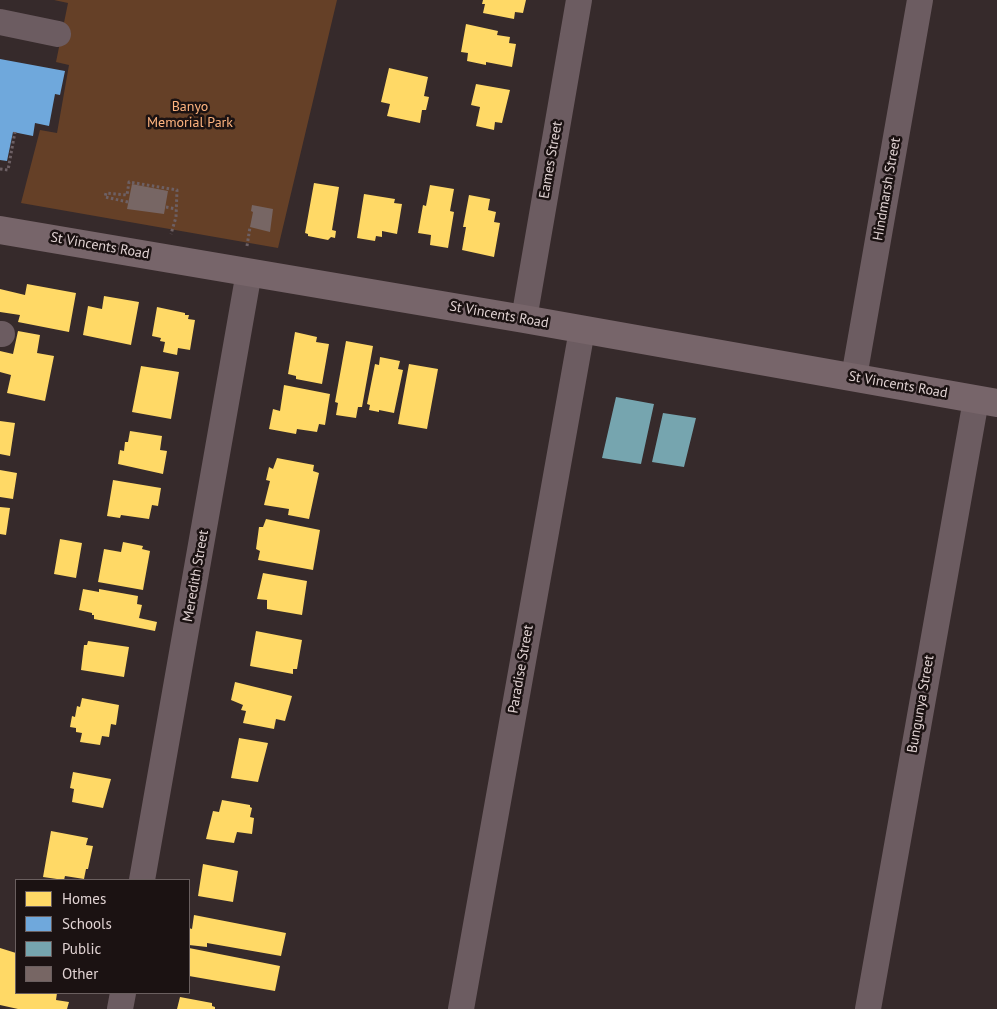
<!DOCTYPE html>
<html>
<head>
<meta charset="utf-8">
<style>
	body { margin:0 }
	#map { position:relative; width:997px; height:1009px; overflow:hidden; background:#362a2b; font-family:"PT Sans",sans-serif }
	canvas { display:block }
	.legend { position:absolute; left:15px; top:879px; width:175px; height:115px; box-sizing:border-box; background:#1b1212; border:1px solid #6a5f5f; margin:0; padding:6px 9px; list-style:none; font-size:15px; color:#e1d3d3 }
	.legend li { display:flex; align-items:center; gap:10px; height:25px }
	.legend b { width:25px; border:1px solid #6a5f5f }
</style>
</head>
<body>
<div id="map">
<canvas width="997" height="1009"></canvas>
<ul class="legend">
<li><b style="height:14px;background:#ffd966"></b>Homes</li>
<li><b style="height:14px;background:#6fa8dc"></b>Schools</li>
<li><b style="height:14px;background:#76a5af"></b>Public</li>
<li><b style="height:14px;background:#776664"></b>Other</li>
</ul>
</div>
<script>
const ctx = document.querySelector('canvas').getContext('2d');
ctx.lineJoin = 'round';
function fill(path, color) { ctx.fillStyle = color; ctx.fill(path, 'evenodd'); }
const poly = rows => new Path2D(rows.map(r => 'M' + r).join(''));
function strokePath(path, color, width, dash) { ctx.strokeStyle = color; ctx.lineWidth = width; ctx.lineCap = dash ? 'butt' : 'round'; ctx.setLineDash(dash || []); ctx.stroke(path); }
function label(font, color, halo, rows, align = 'center') {
  ctx.font = font + ' "PT Sans",sans-serif'; ctx.lineWidth = 5; ctx.setLineDash([]); ctx.textBaseline = 'middle'; ctx.strokeStyle = halo; ctx.fillStyle = color; for (const [text, x, y, turn = 0] of rows) {
    ctx.save(); ctx.translate(x, y); ctx.rotate((+turn || 0) * Math.PI / 180); ctx.textAlign = isNaN(turn) ? turn : align; if (halo) ctx.strokeText(text, 0, 0); ctx.fillText(text, 0, 0); ctx.restore();
  }
}
const green = poly([
	[54,0,337,0,278,248,21,203,40,130,57,133,69,65,56,62,68,3]
]);
const homes = poly([
	[483,0,526,0,523,13,515,12,514,19,483,13,485,4,482,4],
	[466,24,498,31,497,35,510,37,509,43,516,44,512,67,486,62,486,65,467,61,468,53,461,52],
	[389,68,428,77,424,96,429,97,426,110,422,110,420,123,387,116,390,104,381,102],
	[476,84,510,90,502,123,495,122,494,130,476,126,480,107,471,105],
	[314,183,339,187,332,230,336,231,335,238,331,237,328,240,308,236,308,234,305,233],
	[430,185,454,189,450,211,454,212,448,248,430,245,431,235,418,233,423,205,426,206],
	[364,194,395,199,394,203,402,204,397,234,382,231,382,237,376,236,375,241,357,238],
	[469,195,490,199,488,210,496,212,494,222,500,223,494,257,462,250,466,227,463,227],
	[27,284,76,293,69,332,18,322,20,315,0,312,0,289,25,295],
	[104,296,139,302,131,345,83,335,88,306,102,309],
	[157,307,185,313,185,315,189,315,188,319,195,320,190,350,178,348,177,355,163,352,165,342,160,341,161,338,152,336],
	[18,331,40,335,37,353,54,356,45,401,7,393,11,375,0,372,0,351,13,354],
	[295,332,317,337,316,342,329,344,322,384,296,379,296,376,288,374],
	[346,341,373,346,362,407,358,407,356,418,336,415,338,403,335,402],
	[380,357,400,361,398,369,403,370,394,413,379,410,379,412,369,410,370,405,367,404,375,364,379,365],
	[409,364,438,369,427,429,398,424],
	[141,366,179,372,171,419,132,412],
	[284,385,330,394,325,425,319,424,317,432,297,429,296,434,269,429,273,409,280,411],
	[0,421,15,423,10,456,0,454],
	[130,431,162,436,160,450,167,451,163,474,118,464,120,450,124,451,125,442,128,442],
	[277,458,314,465,313,471,319,473,309,519,288,515,289,509,264,505,270,481,266,480,269,467,273,469],
	[0,470,17,473,13,499,0,497],
	[113,480,161,488,158,506,152,505,149,519,121,515,120,518,107,516],
	[0,507,10,508,6,535,0,534],
	[266,519,320,530,313,570,258,560,260,551,256,549,259,527,263,527],
	[60,539,82,543,76,578,54,574],
	[123,542,143,546,142,549,150,551,143,590,98,582,104,549,121,552],
	[263,573,307,581,302,615,267,609,267,600,257,599],
	[83,589,99,592,99,589,138,596,137,604,142,605,139,618,157,622,155,631,94,619,94,615,92,615,92,613,79,610],
	[256,631,302,640,297,669,293,669,293,674,250,666],
	[88,641,129,647,124,677,81,670,84,645,87,645],
	[235,682,292,696,285,721,276,719,274,729,243,723,246,711,241,710,243,705,231,700],
	[82,698,119,705,116,725,111,724,109,737,102,736,100,745,80,742,82,733,76,732,76,728,70,727,72,716,75,717,77,706,80,707],
	[239,738,268,743,258,782,231,778],
	[73,772,111,779,103,808,72,802,74,789,70,788],
	[222,800,250,805,250,807,252,808,250,817,254,818,252,834,237,832,234,843,206,839,213,811,219,812],
	[51,831,88,838,86,845,93,846,88,869,86,869,84,879,65,876,64,880,43,877],
	[203,864,238,871,233,902,198,896],
	[194,915,286,933,281,956,207,943,207,947,189,945,189,928,192,929],
	[0,948,16,953,16,993,57,993,56,1000,69,1002,67,1009,18,1009,0,1005],
	[189,948,280,966,275,991,189,976],
	[180,997,212,1003,212,1006,215,1007,215,1009,177,1009]
]);
const schools = poly([
	[0,59,65,71,60,95,55,94,49,126,35,123,33,136,13,132,7,161,0,160]
]);
const public = poly([
	[616,397,654,404,641,464,602,458],
	[663,413,696,418,684,467,652,462]
]);
const building = poly([
	[132,184,168,191,164,214,127,209],
	[252,205,273,209,270,232,250,227,253,212,251,211]
]);
const path = poly([
	[0,169,8,170,15,132],
	[128,202,105,197,106,193,127,195,129,182,177,190,176,217,171,234],
	[166,207,176,209],
	[247,246,250,227]
]);
const minor = poly([
	[0,22,58,34],
	[524,319,579,0],
	[0,334,2,334],
	[854,377,920,0],
	[142,880,249,272],
	[120,1009,123,993],
	[461,1009,582,330],
	[868,1009,976,400]
]);
const major = poly([
	[0,230,524,319,997,403]
]);
const parkNames = [
	["Banyo",190,107],
	["Memorial Park",190,123]
];
const streetNames = [
	["Eames Street",551,160,-80],
	["Hindmarsh Street",887,189,-80],
	["St Vincents Road",100,246,10],
	["St Vincents Road",499,315,10],
	["St Vincents Road",898,385,10],
	["Meredith Street",196,576,-80],
	["Paradise Street",521,669,-80],
	["Bungunya Street",921,704,-80]
];
fill(green, '#654027');
fill(homes, '#ffd966');
fill(schools, '#6fa8dc');
fill(public, '#76a5af');
fill(building, '#776664');
strokePath(path, '#6d6064', 3, [2.5, 2.5]);
strokePath(minor, '#6c5c61', 26);
strokePath(major, '#77656a', 28);
label('14px', '#feb47f', '#1b1212', parkNames);
label('14px', '#e1d3d3', '#1b1212', streetNames);
</script>
</body>
</html>
